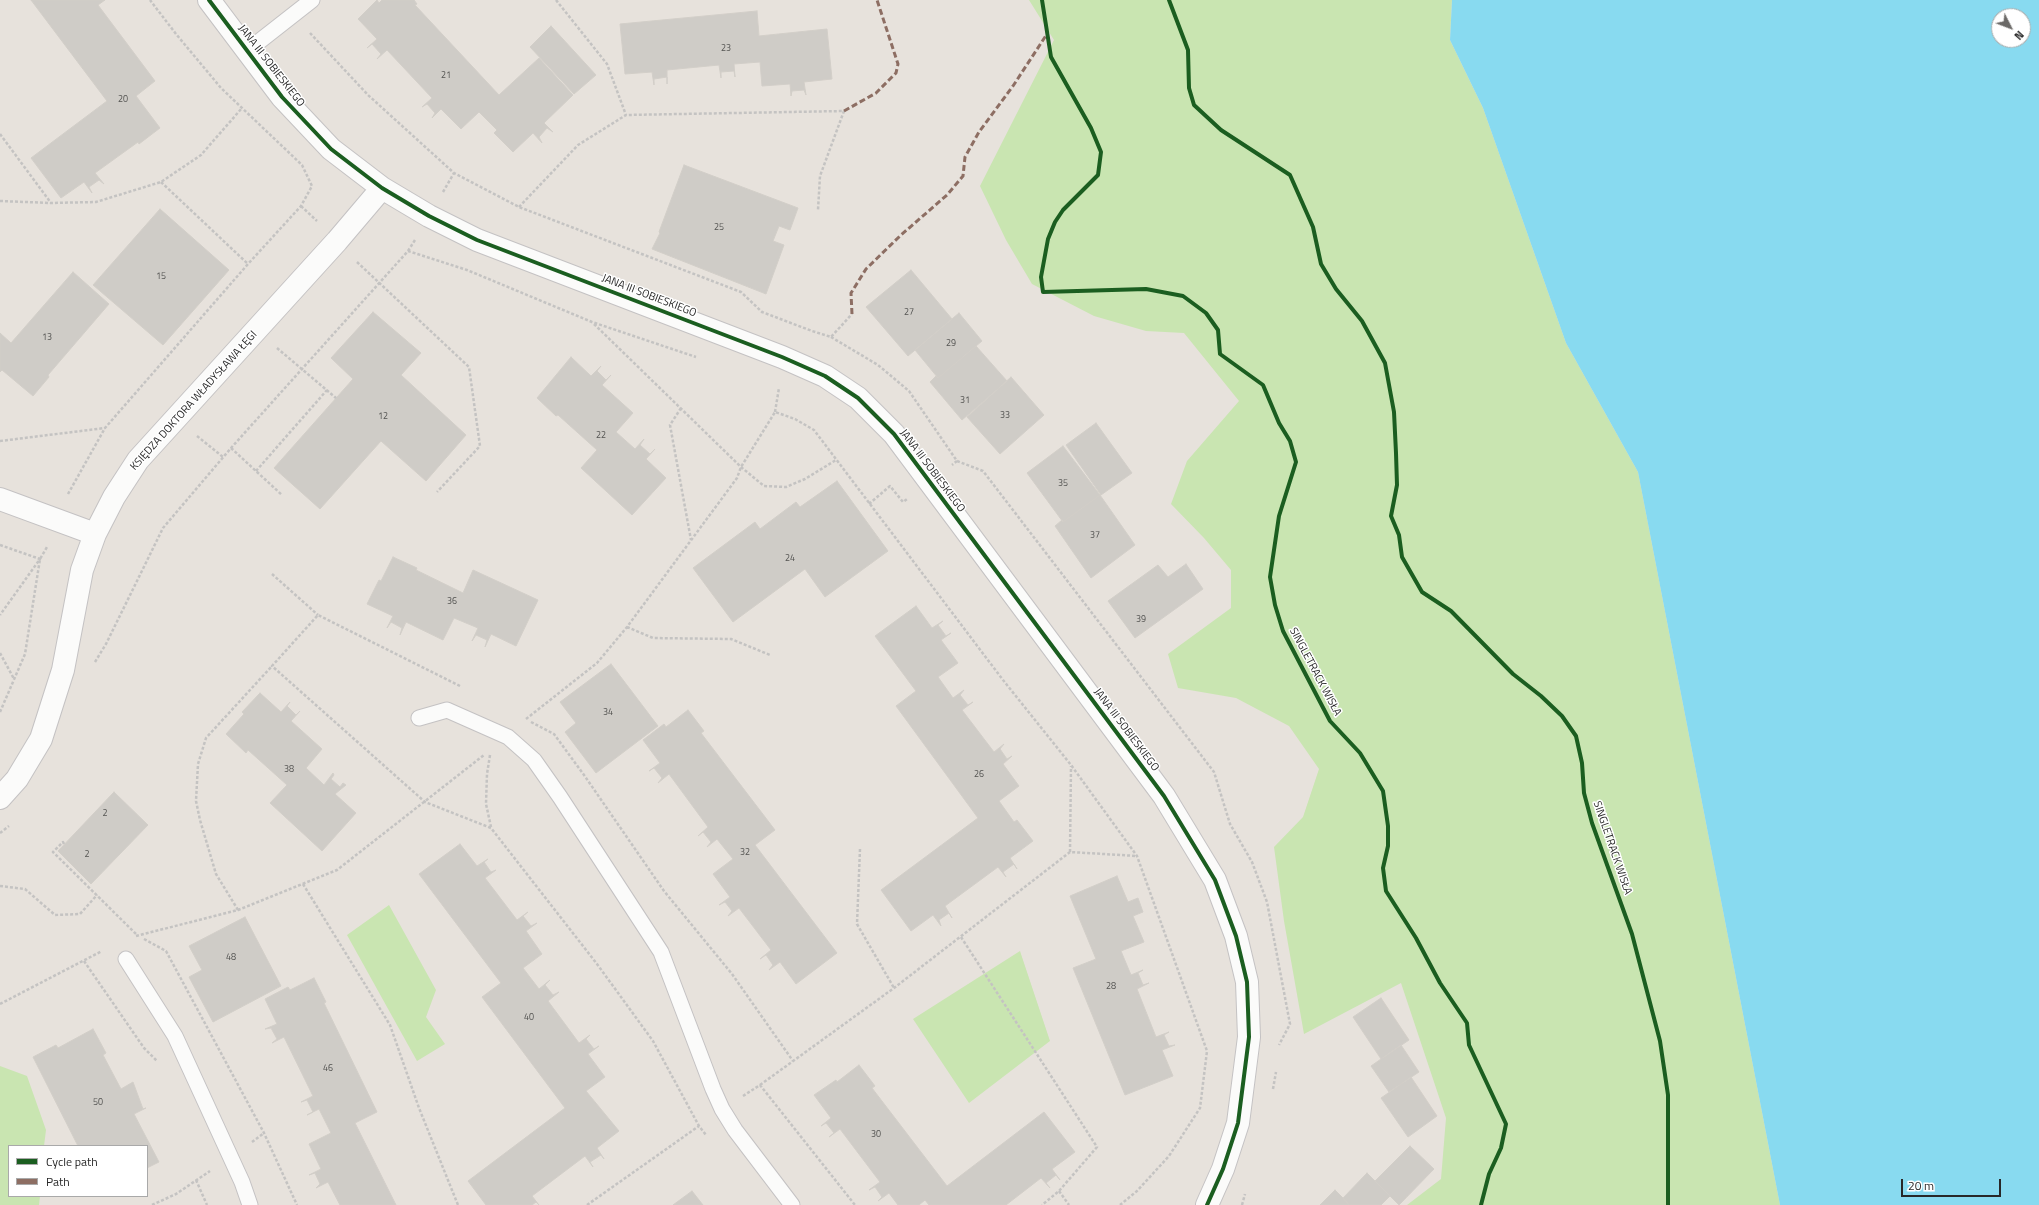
<!DOCTYPE html>
<html>
<head>
<meta charset="utf-8">
<style>
	body { margin:0 }
	#map { position:relative; width:2039px; height:1205px; overflow:hidden; background:#e7e2dc; font-family:"Titillium Web",sans-serif }
	canvas { display:block }
	.legend { position:absolute; left:8px; top:1145px; width:140px; height:52px; box-sizing:border-box; background:#fff; border:1px solid #a9a9a9; margin:0; padding:5px 7px; list-style:none; font-size:12px; color:#282828 }
	.legend li { display:flex; align-items:center; gap:8px; height:20px }
	.legend b { width:20px; border:1px solid #a9a9a9 }
	.north { position:absolute; left:1991px; top:8px; width:40px; height:40px; box-sizing:border-box; background:#fff; border:1px solid #a9a9a9; border-radius:50%; rotate:132deg; font-size:11px; font-weight:700; line-height:16px; text-align:center; color:#282828 }
	.north::after { content:''; display:block; margin:auto; width:14px; height:18px; background:#6b6967; clip-path:polygon(50% 0,100% 100%,50% 72%,0 100%) }
	.scale { position:absolute; left:1901px; top:1179px; width:100px; height:18px; box-sizing:border-box; border:2px solid #282828; border-top:0; padding-left:5px; font-size:12px; line-height:14px; white-space:nowrap; color:#282828; -webkit-text-stroke:3px #fff; paint-order:stroke }
</style>
</head>
<body>
<div id="map">
<canvas width="2039" height="1205"></canvas>
<ul class="legend">
<li><b style="height:5px;background:#1b5e20"></b>Cycle path</li>
<li><b style="height:5px;background:#8d6e63"></b>Path</li>
</ul>
<div class="north">N</div>
<div class="scale">20 m</div>
</div>
<script>
const g = document.querySelector('canvas').getContext('2d');
g.lineJoin = 'round';
function fill(path, color) { g.fillStyle = color; g.fill(path, 'evenodd'); }
const poly = rows => new Path2D(rows.map(r => 'M' + r).join(''));
function stroke(path, color, width, dash) { g.strokeStyle = color; g.lineWidth = width; g.lineCap = dash ? 'butt' : 'round'; g.setLineDash(dash || []); g.stroke(path); }
function drawText(font, color, halo, rows, align = 'center') {
  g.font = font + ' "Titillium Web",sans-serif'; g.lineWidth = 3; g.setLineDash([]); g.textBaseline = 'middle'; g.strokeStyle = halo; g.fillStyle = color; for (const [text, x, y, turn = 0] of rows) {
    g.save(); g.translate(x, y); g.rotate((+turn || 0) * Math.PI / 180); g.textAlign = isNaN(turn) ? turn : align; if (halo) g.strokeText(text, 0, 0); g.fillText(text, 0, 0); g.restore();
  }
}
fill(poly([
	[1029,0,1452,0,1450,40,1483,108,1566,343,1638,472,1780,1205,1407,1205,1441,1179,1446,1118,1401,983,1304,1034,1284,921,1274,847,1303,817,1319,769,1289,726,1236,698,1178,688,1168,654,1231,608,1231,570,1204,538,1171,504,1187,461,1239,401,1184,333,1146,331,1094,316,1032,284,1006,240,980,186,1054,40],
	[389,905,436,990,426,1017,445,1044,417,1061,347,935],
	[1020,951,1050,1041,969,1103,913,1019],
	[0,1066,27,1076,46,1130,44,1146,9,1146,9,1196,40,1196,39,1205,0,1205]
]), '#c9e5b1');
fill(poly([
	[1452,0,2039,0,2039,1205,1780,1205,1638,472,1566,343,1483,108,1450,40],
	[1999,16,2023,16,2023,40,1999,40]
]), '#88daf0');
const building = poly([
	[31,0,105,0,98,5,155,81,136,96,160,128,139,144,138,142,95,173,104,184,99,180,89,187,92,193,84,182,61,198,31,158,107,101,31,0],
	[377,0,379,3,382,0,414,0,417,4,415,5,499,95,539,58,573,95,544,123,553,132,547,128,539,137,542,143,533,133,513,152,494,133,497,130,479,112,461,129,441,109,432,118,435,113,427,104,422,107,432,98,387,50,377,59,381,54,372,44,367,48,377,39,358,19,377,0],
	[757,11,759,36,827,29,832,79,804,82,806,95,804,90,792,91,791,96,790,84,762,86,760,62,734,64,735,77,734,71,721,72,721,78,719,65,667,70,667,84,667,77,654,79,654,85,652,72,625,74,620,24,757,11],
	[551,26,596,75,574,94,530,47,551,26],
	[684,165,798,208,790,230,779,226,773,241,784,245,766,294,652,249,660,233,659,232,684,165],
	[160,209,229,270,163,345,93,285,160,209],
	[911,270,952,319,908,356,866,307,911,270],
	[73,272,109,304,48,375,49,377,33,396,2,370,0,372,0,333,11,343,73,272],
	[373,312,421,353,401,375,466,435,426,481,381,441,320,509,274,468,353,379,331,358,373,312],
	[959,313,982,341,938,378,915,350,959,313],
	[976,346,1007,381,962,420,930,382,936,376,938,378,976,346],
	[571,357,591,376,601,366,597,371,606,380,611,375,602,385,633,413,616,432,635,449,644,439,640,445,650,454,655,449,646,459,666,478,632,515,581,468,597,450,558,415,556,416,537,398,571,357],
	[1011,377,1044,415,1000,454,967,417,1011,377],
	[1096,423,1132,473,1101,495,1066,445,1096,423],
	[1063,446,1100,495,1063,522,1027,473,1063,446],
	[837,481,888,551,825,597,805,569,733,622,693,568,755,522,760,529,796,502,800,507,837,481],
	[1100,495,1135,545,1091,578,1055,526,1062,520,1063,522,1100,495],
	[393,557,417,568,416,570,463,593,473,570,538,600,516,646,491,634,485,647,487,640,476,635,472,641,478,628,454,618,443,640,406,622,400,635,402,628,391,622,387,628,393,616,367,604,379,580,381,581,393,557],
	[1186,564,1203,589,1135,638,1108,601,1158,565,1168,577,1186,564],
	[916,606,932,628,943,621,938,625,946,636,951,633,941,640,958,663,938,677,953,698,964,690,960,695,968,705,973,702,962,710,994,752,1004,744,1000,749,1007,759,1012,756,1003,764,1019,786,999,801,1014,822,1017,820,1033,841,1010,858,1017,869,1014,864,1003,872,1006,877,998,867,945,906,952,918,949,913,939,920,941,926,933,915,911,931,881,890,978,818,896,706,916,691,875,636,916,606],
	[611,664,658,726,596,773,565,732,576,723,560,702,611,664],
	[260,693,281,712,290,702,287,706,296,715,300,711,291,721,322,749,306,768,324,785,333,773,334,775,331,779,340,787,343,783,346,785,335,794,356,813,322,851,270,803,287,785,248,750,246,753,226,734,244,714,242,712,260,693],
	[688,710,704,731,701,733,775,830,755,845,837,953,796,984,780,962,769,970,773,965,766,955,760,959,771,950,739,908,728,916,732,911,725,902,719,905,730,897,713,874,733,859,717,839,707,847,711,842,703,832,698,836,708,827,669,774,658,783,662,778,654,768,649,771,660,763,643,740,664,724,666,727,688,710],
	[114,792,148,825,91,884,58,851,114,792],
	[460,844,477,866,488,859,484,862,491,872,496,870,485,878,517,920,528,912,523,916,531,926,537,923,526,931,542,954,523,968,539,989,550,980,545,985,553,995,559,992,548,1001,579,1043,590,1035,586,1039,594,1049,599,1046,588,1054,605,1077,586,1091,619,1131,597,1148,604,1159,601,1155,590,1162,593,1167,585,1156,532,1196,539,1205,536,1202,532,1205,486,1205,468,1181,565,1108,482,997,501,983,419,874,460,844],
	[1117,876,1128,902,1138,898,1143,912,1133,916,1144,942,1121,951,1131,975,1143,970,1138,973,1143,985,1149,983,1137,989,1156,1037,1169,1032,1164,1035,1169,1046,1175,1045,1162,1050,1173,1076,1125,1095,1073,968,1096,959,1070,896,1117,876],
	[245,917,281,986,213,1022,189,977,202,970,189,946,245,917],
	[314,978,326,1002,324,1003,377,1112,355,1123,396,1205,340,1205,328,1182,316,1188,320,1184,315,1173,309,1175,321,1169,309,1144,331,1133,319,1109,307,1115,313,1112,307,1100,301,1102,313,1096,284,1037,272,1043,277,1039,271,1028,265,1029,277,1024,265,999,288,987,290,990,314,978],
	[1381,998,1409,1040,1381,1059,1353,1017,1381,998],
	[93,1029,106,1053,103,1055,121,1089,133,1082,143,1109,146,1108,134,1114,159,1162,147,1168,147,1146,78,1146,33,1057,56,1045,58,1048,93,1029],
	[1401,1045,1419,1072,1389,1092,1371,1066,1401,1045],
	[859,1065,875,1086,872,1088,947,1186,1044,1112,1075,1152,1052,1169,1060,1180,1056,1175,1046,1183,1050,1188,1041,1178,1006,1205,929,1205,925,1200,919,1205,898,1205,889,1193,878,1201,882,1197,875,1187,869,1190,880,1182,840,1129,829,1137,834,1133,826,1123,821,1126,831,1118,814,1095,836,1080,837,1082,859,1065],
	[1411,1077,1437,1116,1408,1137,1381,1098,1411,1077],
	[1410,1146,1434,1169,1399,1205,1375,1181,1410,1146],
	[1367,1173,1390,1196,1381,1205,1349,1205,1343,1198,1367,1173],
	[1335,1190,1343,1198,1349,1205,1320,1205,1335,1190],
	[692,1191,703,1205,673,1205,692,1191]
]);
fill(building, '#cfccc7');
stroke(building, '#d2cec8', 1);
const service = poly([
	[247,51,312,0],
	[419,718,447,710,508,737,534,760,560,797,661,952,713,1089,722,1109,735,1130,792,1205],
	[126,959,175,1036,242,1182,250,1205]
]);
const minor = poly([
	[209,0,282,97,331,149,382,188,429,216,477,240,782,357,825,376,858,398,894,434,1164,796,1215,880,1236,936,1247,982,1249,1037,1238,1123,1223,1169,1207,1205],
	[0,499,95,534],
	[0,798,17,779,41,739,63,670,82,570,95,534,114,497,138,460,337,241,382,188]
]);
stroke(service, '#c4c2c3', 17);
stroke(minor, '#c4c2c3', 24);
stroke(poly([
	[556,0,607,64,626,115],
	[310,33,368,95,454,173,519,207,741,292,762,312,812,331,831,337,852,314],
	[0,134,51,203],
	[161,182,248,264],
	[443,192,454,173],
	[0,201,51,203,96,202,161,182,201,155,242,108],
	[301,206,317,221],
	[519,207,578,145,626,115,844,111,820,176,818,210],
	[408,251,415,240],
	[357,262,469,367,480,446,437,492],
	[594,324,741,467,764,486,786,487,805,479,836,460],
	[831,337,878,365,909,391,957,461,952,465],
	[277,348,336,398],
	[681,408,670,425,691,540],
	[775,412,779,388],
	[197,436,223,457],
	[0,441,105,428],
	[231,448,282,495],
	[957,461,983,471,1214,772,1230,824,1252,862,1267,902,1290,1024,1279,1045],
	[256,471,327,390],
	[68,494,105,428,248,264,301,206,312,186,302,165,221,88,176,34,150,0],
	[869,504,890,486,903,502,907,499],
	[0,545,40,559,0,615],
	[272,574,318,615],
	[627,627,653,638,731,639,770,655],
	[0,653,14,679],
	[95,662,106,644,163,528,231,448,408,251,467,270,592,322,696,357],
	[460,686,318,615,272,666,425,802,491,828,597,964,653,1041,699,1126,706,1135],
	[0,712,25,654,40,559,47,547],
	[526,719,597,663,627,627,737,478,741,467,775,412,795,419,814,430,1003,680,1071,765,1137,856,1207,1051,1200,1108,1169,1156,1137,1191,1120,1205],
	[531,722,554,734,584,775,664,891,732,974,793,1061],
	[490,755,487,774,486,804,491,827],
	[0,833,9,826],
	[64,844,63,842,53,852,137,935],
	[860,849,857,924,894,988],
	[1070,852,1071,766],
	[303,884,390,1025,419,1108,458,1205],
	[0,886,25,889,55,915,80,914,97,895],
	[238,910,216,874,200,820,196,801,198,764,206,738,272,666],
	[136,936,238,910,337,870,484,755],
	[961,937,1097,1147,1059,1191,1042,1205],
	[144,939,166,951,264,1133,297,1205],
	[84,961,144,1048,157,1061],
	[0,1004,102,951],
	[760,1085,894,988,1070,852,1137,856],
	[1273,1089,1276,1072],
	[743,1096,760,1085,855,1205],
	[252,1142,264,1133],
	[196,1180,207,1205],
	[1059,1191,1069,1205],
	[152,1205,176,1194,210,1171],
	[587,1205,699,1126],
	[1242,1205,1245,1194]
]), '#c4c3c2', 2.5, [3, 2]);
stroke(service, '#fbfbfa', 15);
stroke(minor, '#fbfbfa', 22);
stroke(poly([
	[844,111,876,93,896,73,898,64,877,0],
	[852,314,851,293,866,269,901,235,947,195,963,176,965,157,979,132,1013,86,1047,34]
]), '#8d6e63', 3, [6, 3]);
stroke(poly([
	[209,0,282,97,331,149,382,188,429,216,477,240,782,357,825,376,858,398,894,434,1164,796,1215,880,1236,936,1247,982,1249,1037,1238,1123,1223,1169,1207,1205],
	[1042,0,1051,57,1091,128,1101,152,1098,175,1063,210,1055,222,1048,239,1041,277,1043,292,1146,289,1183,296,1206,313,1218,330,1220,354,1263,385,1279,423,1290,441,1296,462,1279,516,1270,577,1275,605,1283,631,1330,721,1360,753,1383,791,1388,826,1388,846,1383,868,1386,891,1416,938,1440,983,1467,1023,1469,1045,1506,1124,1501,1148,1489,1174,1481,1205],
	[1169,0,1188,50,1189,88,1194,105,1221,130,1290,175,1313,227,1321,264,1336,289,1362,321,1385,363,1394,412,1396,453,1397,485,1391,516,1399,535,1402,557,1422,592,1451,611,1513,674,1541,696,1562,716,1576,736,1582,763,1584,793,1592,823,1632,934,1660,1041,1668,1095,1668,1205]
]), '#1b5e20', 4);
drawText('9px', '#525250', null, [
	["23",726,49],
	["21",446,76],
	["20",123,100],
	["25",719,228],
	["15",161,277],
	["27",909,313],
	["13",47,338],
	["29",951,344],
	["31",965,401],
	["33",1005,416],
	["12",383,417],
	["22",601,436],
	["35",1063,484],
	["37",1095,536],
	["24",790,559],
	["36",452,602],
	["39",1141,620],
	["34",608,713],
	["38",289,770],
	["26",979,775],
	["2",105,814],
	["32",745,853],
	["2",87,855],
	["48",231,958],
	["28",1111,987],
	["40",529,1018],
	["46",328,1069],
	["50",98,1103],
	["30",876,1135]
]);
drawText('11px', '#282828', '#fff', [
	["JANA III SOBIESKIEGO",271,66,52],
	["JANA III SOBIESKIEGO",649,296,21],
	["KSIĘDZA DOKTORA WŁADYSŁAWA ŁĘGI",194,401,-48],
	["JANA III SOBIESKIEGO",932,471,53],
	["SINGLETRACK WISŁA",1315,672,62],
	["JANA III SOBIESKIEGO",1126,730,53],
	["SINGLETRACK WISŁA",1612,848,71]
]);
</script>
</body>
</html>
